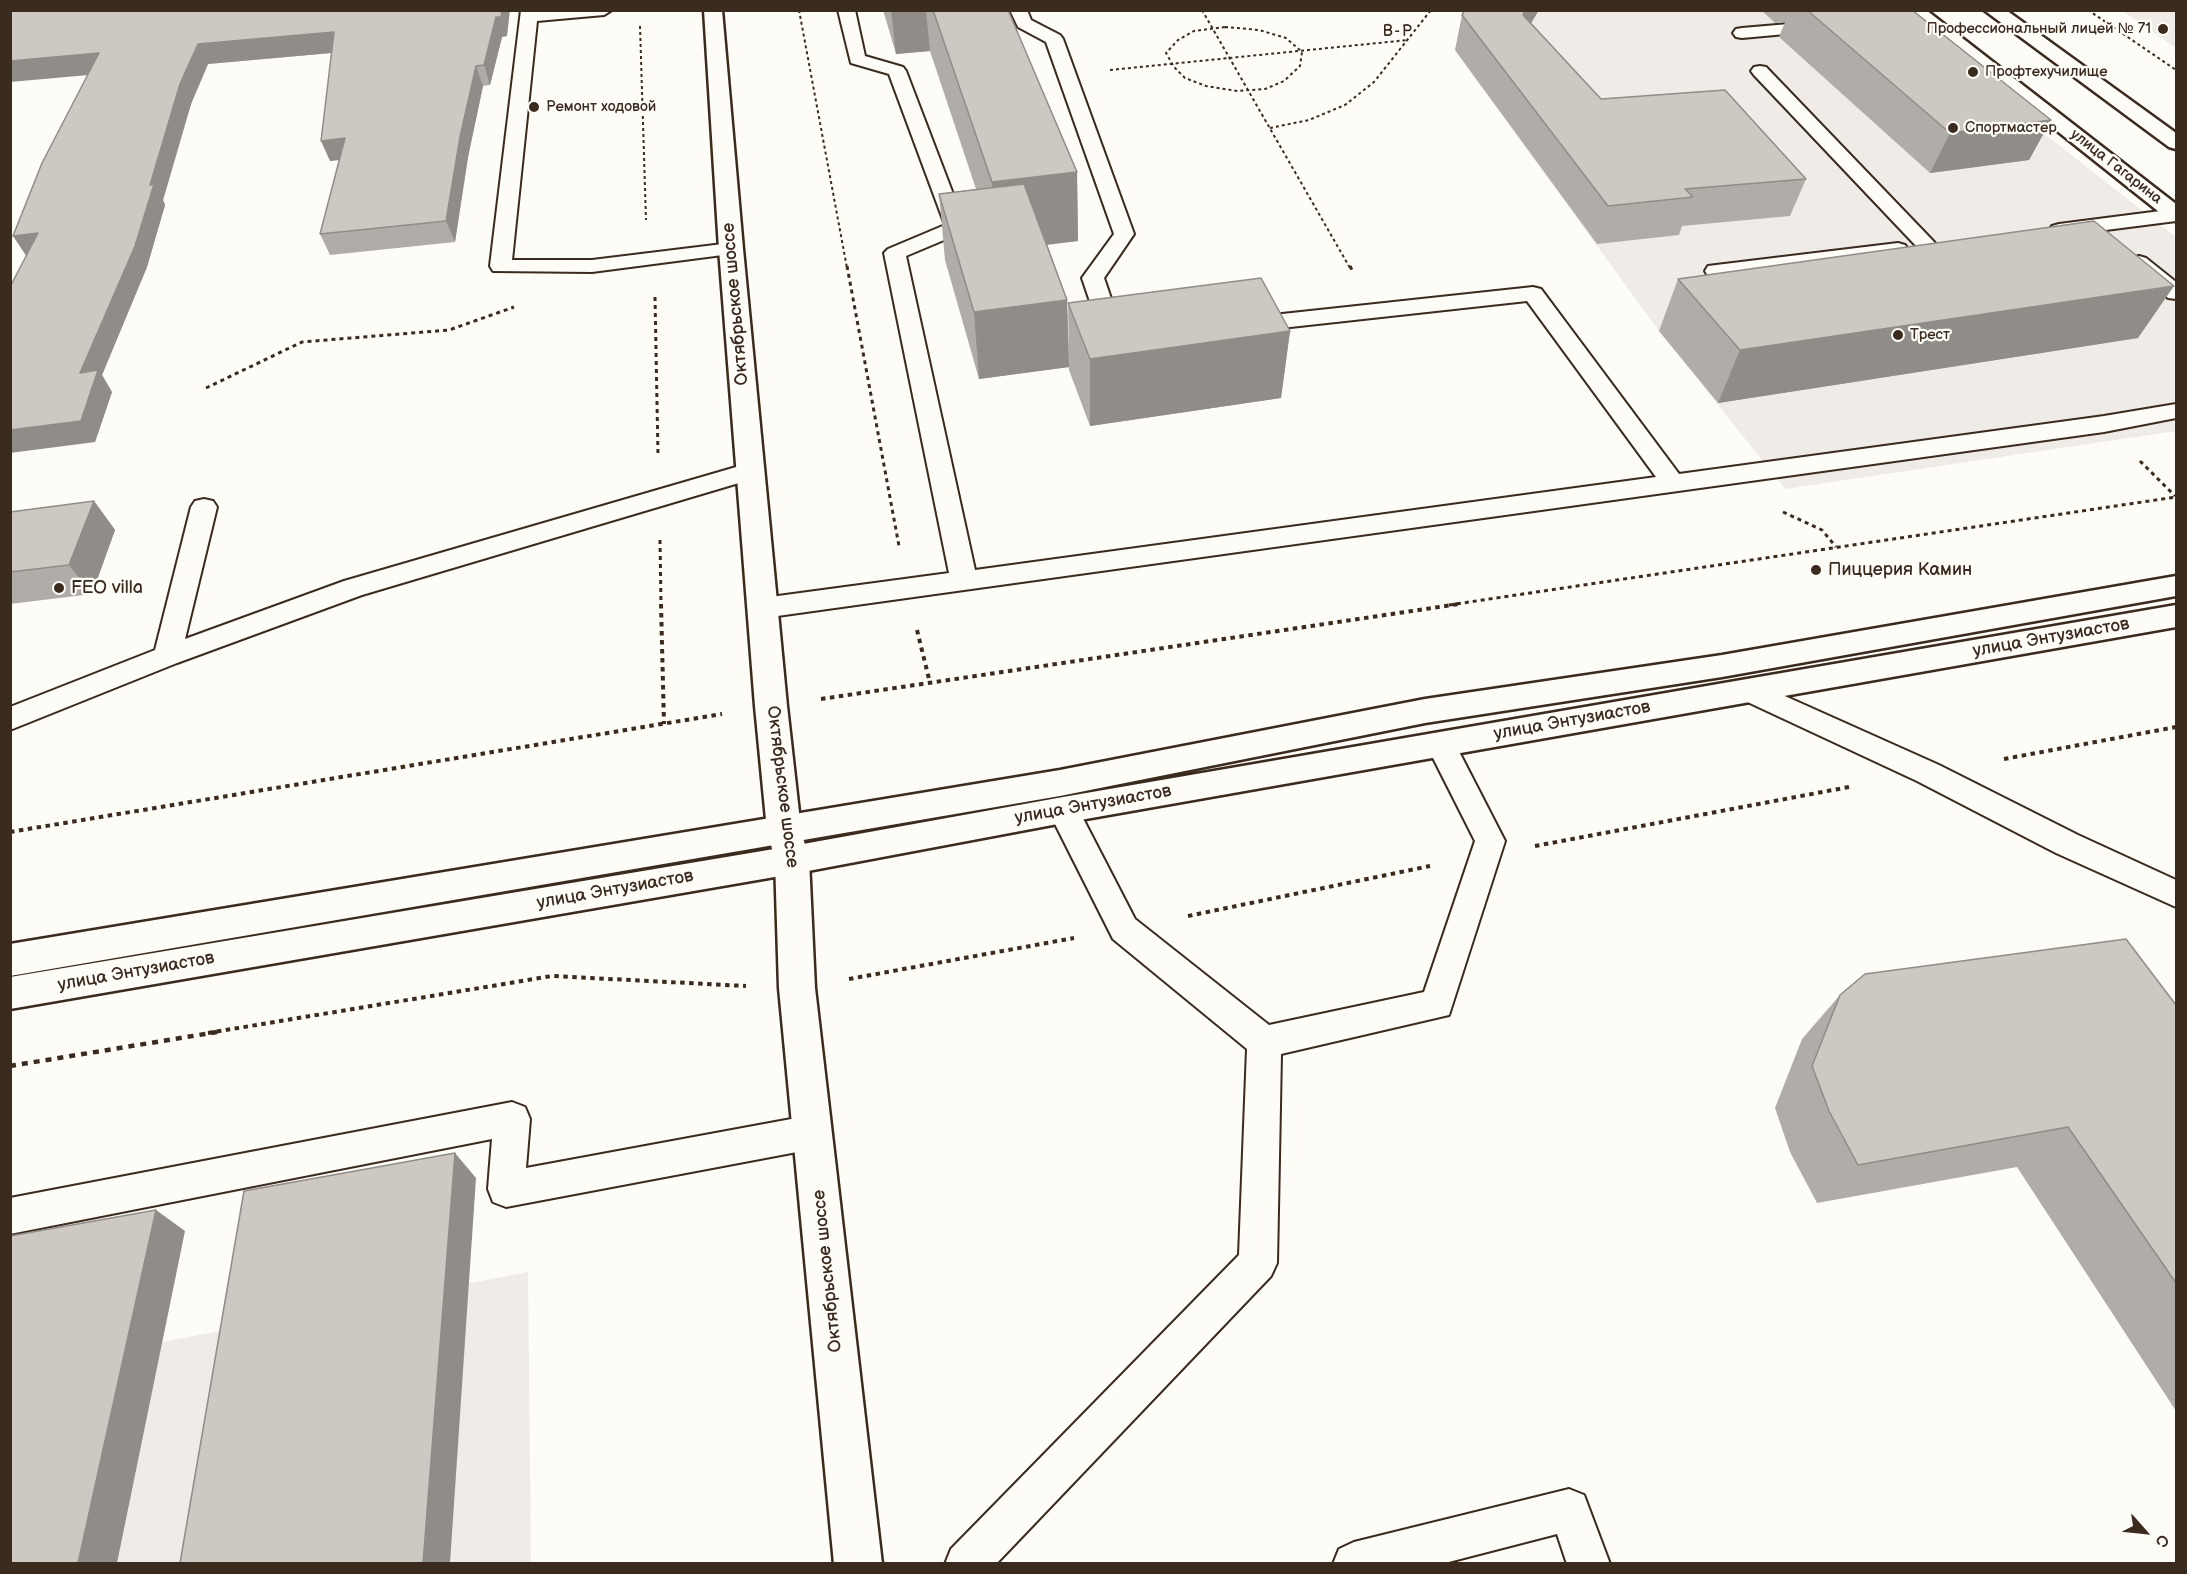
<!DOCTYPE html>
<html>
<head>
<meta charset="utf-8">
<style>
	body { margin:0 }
	#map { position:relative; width:2187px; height:1574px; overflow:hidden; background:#fdfcf7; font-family:"Balsamiq Sans",sans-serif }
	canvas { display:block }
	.frame { position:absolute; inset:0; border:12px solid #3b2a1e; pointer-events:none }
	.north { position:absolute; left:2115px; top:1502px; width:60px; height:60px; -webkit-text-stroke:4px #fdfcf7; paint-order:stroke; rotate:117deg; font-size:16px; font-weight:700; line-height:24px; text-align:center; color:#3b2a1e }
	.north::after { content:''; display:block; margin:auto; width:21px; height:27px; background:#3b2a1e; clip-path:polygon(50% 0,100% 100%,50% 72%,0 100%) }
</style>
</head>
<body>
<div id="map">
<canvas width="2187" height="1574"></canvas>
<div class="frame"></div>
<div class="north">С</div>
</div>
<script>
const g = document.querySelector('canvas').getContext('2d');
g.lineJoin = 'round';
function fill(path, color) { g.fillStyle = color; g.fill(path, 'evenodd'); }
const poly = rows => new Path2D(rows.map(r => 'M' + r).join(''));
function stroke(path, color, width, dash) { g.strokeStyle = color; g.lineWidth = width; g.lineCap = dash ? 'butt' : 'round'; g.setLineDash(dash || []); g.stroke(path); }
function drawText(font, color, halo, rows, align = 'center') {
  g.font = font + ' "Balsamiq Sans",sans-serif'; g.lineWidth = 4.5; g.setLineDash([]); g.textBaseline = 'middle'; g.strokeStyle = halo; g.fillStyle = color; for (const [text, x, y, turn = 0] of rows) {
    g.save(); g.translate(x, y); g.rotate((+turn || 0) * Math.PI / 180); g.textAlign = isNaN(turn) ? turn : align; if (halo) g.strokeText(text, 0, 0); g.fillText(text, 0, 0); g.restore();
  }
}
fill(poly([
	[1482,11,1888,11,2176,237,2176,431,1785,489,1659,331,1455,51],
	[2123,11,2176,11,2176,48],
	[528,1272,531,1563,11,1563,10,1371]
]), '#efece7');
const service = poly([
	[521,10,612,10,604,15,537,21,512,260,592,260,731,243,738,245,741,249,738,253,592,272,493,271,490,266,521,10],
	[838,10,855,10,865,56,903,67,906,71,966,228,963,232,906,256,975,570,1656,477,1527,301,1245,332,1237,330,1234,325,1237,320,1245,318,1533,287,1541,289,1679,474,2104,416,2176,404,2176,418,2104,432,964,590,763,618,753,615,750,608,753,601,763,598,949,573,884,253,888,249,945,225,889,74,851,63,838,10],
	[1010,10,1027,10,1031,20,1060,35,1063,39,1134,234,1104,278,1124,337,1121,342,1113,344,1105,342,1102,337,1082,278,1114,234,1046,42,1018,27,1010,10],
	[1824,21,1830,22,1833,26,1830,30,1742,38,1736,37,1733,33,1736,29,1742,28,1824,21],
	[1760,66,1766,67,1934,242,1937,246,1934,250,1927,252,1920,250,1754,75,1751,71,1754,67,1760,66],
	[2176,209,2176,221,2059,236,2052,234,2049,230,2052,226,2059,224,2176,209],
	[1898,243,1905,245,1908,249,1905,253,1716,277,1708,276,1705,271,1708,266,1716,265,1898,243],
	[2139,256,2146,258,2176,282,2176,299,2168,298,2132,266,2128,262,2132,258,2139,256],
	[750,463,759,465,762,471,759,477,362,595,177,663,10,730,10,707,155,650,191,507,195,501,204,499,213,501,217,507,185,639,344,581,750,463],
	[1749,680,1939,765,2078,835,2176,880,2176,907,2056,853,1917,781,1739,698,1735,691,1739,684,1749,680],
	[1441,733,1451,736,1505,841,1449,1015,1281,1054,1277,1263,1271,1276,996,1564,945,1564,951,1549,1239,1255,1247,1049,1113,939,1048,810,1052,801,1063,798,1074,801,1135,919,1269,1025,1424,992,1475,841,1426,744,1431,736,1441,733],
	[512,1102,525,1107,530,1119,526,1168,813,1115,826,1120,831,1132,826,1144,813,1149,506,1207,493,1202,488,1189,492,1139,10,1234,10,1198,512,1102],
	[1569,1489,1584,1495,1610,1564,1567,1564,1557,1534,1441,1564,1333,1564,1339,1549,1354,1542,1569,1489]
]);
const minor = poly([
	[704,10,722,10,743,249,787,706,801,830,809,860,815,988,882,1564,834,1564,779,988,775,860,767,830,755,706,719,249,704,10]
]);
const tertiary = poly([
	[1905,10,1926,10,2176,204,2176,221,2168,219,1905,10],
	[1984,10,2006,10,2176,133,2176,149,2169,147,1984,10],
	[2176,576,2176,596,1722,677,1425,723,1060,796,10,976,10,944,1060,770,1425,699,1722,655,2176,576],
	[2176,605,2176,627,1063,823,792,874,10,1009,10,977,792,846,1063,797,2176,605]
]);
stroke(service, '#3b2a1e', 4);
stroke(minor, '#3b2a1e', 5);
stroke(tertiary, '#3b2a1e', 5);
stroke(poly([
	[799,10,847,268],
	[1202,10,1350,268],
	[2088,10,2176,70],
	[640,26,646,220],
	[1225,27,1259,30,1286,38,1302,52,1300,66,1284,81,1265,89,1237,91,1206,86,1185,78,1174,67,1166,53,1178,40,1194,31,1225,27],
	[1110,70,1408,40],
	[1270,128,1309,120,1345,105,1374,82,1431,10]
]), '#3b2a1e', 2, [3, 3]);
stroke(poly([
	[847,266,899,546],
	[1350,266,1353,272],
	[655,297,658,455],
	[206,388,302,342,449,330,514,307],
	[2140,461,2175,496],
	[1783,512,1822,530,1836,547],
	[660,540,661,605],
	[1449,605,2176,497]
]), '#3b2a1e', 3, [4, 4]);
stroke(poly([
	[661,604,664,724],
	[917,630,930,683],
	[821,699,1459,604],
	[2004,759,2176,727],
	[10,832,722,714],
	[1535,846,1849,787],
	[1188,916,1430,866],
	[849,979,1074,938],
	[208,1033,552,976,746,986]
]), '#3b2a1e', 4, [4.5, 4.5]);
stroke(poly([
	[10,1066,217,1032]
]), '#3b2a1e', 4.5, [6, 6]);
fill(service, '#fdfcf7');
fill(minor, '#fdfcf7');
fill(tertiary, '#fdfcf7');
fill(poly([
	[883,10,1008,10,1077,172,1078,241,1047,244,1067,300,1069,367,979,379,945,260,939,194,976,189,930,51,896,54],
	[1761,10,1912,10,2051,120,2029,160,1930,173,1779,37,1785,22,1775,23],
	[1462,15,1531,23,1601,99,1806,179,1790,216,1682,226,1679,235,1597,244,1455,50],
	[507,36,502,37,490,85,483,86,468,157,455,242,330,255,320,234,339,160,330,161,331,53,208,64,191,104,163,200,165,205,147,267,102,375,112,392,95,442,27,256,88,75,10,82],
	[1678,279,2138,338,1718,403,1659,331],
	[1068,303,1290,331,1281,398,1090,426,1069,370],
	[94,501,115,530,92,594,10,604,10,512],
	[1840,995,2176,1005,2176,1411,2017,1167,1817,1203,1790,1152,1775,1108,1802,1039]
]), '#b0aca7');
fill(poly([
	[502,10,510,10,507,36,502,37,490,85,484,65,496,17],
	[891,10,926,10,930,51,896,54],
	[1525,10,1539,10,1515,50,1523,15],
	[334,32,342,52,208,64,191,104,163,200,165,205,147,267,102,375,112,392,95,442,10,453,10,430,80,373,150,185,180,84,198,44],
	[99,53,110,73,10,82,10,61],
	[476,66,483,86,468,157,455,242,446,221,460,137],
	[2051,120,2029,160,1930,173,1950,133],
	[345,138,354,158,330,161,321,141],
	[1077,172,1078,241,997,251,992,182],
	[38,233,27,257,13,236],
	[2174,286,2138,338,1718,403,1740,350],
	[1067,300,1069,367,979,379,974,312],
	[1290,331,1281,398,1090,426,1090,359],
	[94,501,115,530,92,594,69,565],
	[455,1153,476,1178,450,1563,423,1563],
	[156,1210,185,1231,117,1563,78,1563]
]), '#908c88');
const building = poly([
	[10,10,502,10,501,17,496,17,484,65,476,66,460,137,446,221,320,234,345,138,321,141,334,32,198,44,180,84,150,185,154,184,135,246,80,373,98,370,81,421,10,430,10,287,38,233,13,236,42,163,99,53,10,61,10,10],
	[933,10,1008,10,1077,172,992,182,933,10],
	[1465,10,1525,10,1523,15,1601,99,1725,90,1806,179,1685,189,1693,197,1608,206,1462,15,1465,10],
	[1807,10,1912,10,2051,120,1950,133,1807,10],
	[1024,184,1067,300,974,312,939,194,1024,184],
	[2094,221,2174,286,1740,350,1678,279,2094,221],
	[1261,278,1290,331,1090,359,1068,303,1261,278],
	[94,501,69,565,10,572,10,512,94,501],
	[2126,939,2176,1005,2176,1283,2068,1127,1858,1165,1829,1111,1812,1066,1840,995,1865,974,2126,939],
	[455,1153,423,1563,180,1563,244,1191,455,1153],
	[156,1210,78,1563,10,1563,10,1236,156,1210]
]);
fill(building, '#cdc8c2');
stroke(building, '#908c88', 1.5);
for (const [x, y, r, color] of [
	[2163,29,6,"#3b2a1e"],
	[1973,72,6,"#3b2a1e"],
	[534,107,6,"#3b2a1e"],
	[1953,128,6,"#3b2a1e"],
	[1898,335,6,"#3b2a1e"],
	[1816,570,6,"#3b2a1e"],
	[59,588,6,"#3b2a1e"]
]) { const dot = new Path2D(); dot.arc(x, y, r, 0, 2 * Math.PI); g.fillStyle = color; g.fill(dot); stroke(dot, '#fdfcf7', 2); }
drawText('15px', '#3b2a1e', '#fdfcf7', [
	["Профессиональный лицей № 71",2151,29,"right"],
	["Профтехучилище",1985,72],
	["Ремонт ходовой",546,107],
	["Спортмастер",1965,128],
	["Трест",1910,335]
], 'left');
drawText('15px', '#3b2a1e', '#fdfcf7', [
	["улица Гагарина",2116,167,38]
]);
g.letterSpacing = '1.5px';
drawText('16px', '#3b2a1e', '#fdfcf7', [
	["В-Р",1398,32]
]);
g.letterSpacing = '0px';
drawText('18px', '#3b2a1e', '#fdfcf7', [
	["Октябрьское шоссе",736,304,-95],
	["улица Энтузиастов",2051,638,-10],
	["улица Энтузиастов",1572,721,-10],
	["Октябрьское шоссе",782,787,83],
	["улица Энтузиастов",1093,805,-10],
	["улица Энтузиастов",615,890,-10],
	["улица Энтузиастов",136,972,-10],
	["Октябрьское шоссе",828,1271,-96]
]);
drawText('18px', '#3b2a1e', '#fdfcf7', [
	["Пиццерия Камин",1828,570],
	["FEO villa",71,588]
], 'left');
</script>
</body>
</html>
